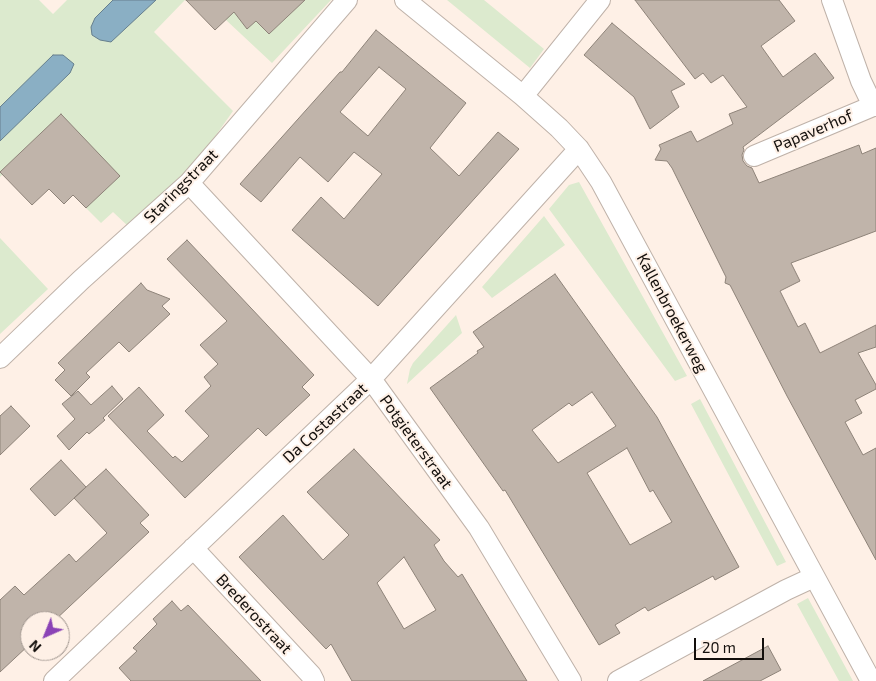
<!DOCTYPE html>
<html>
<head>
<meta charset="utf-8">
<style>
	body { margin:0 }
	#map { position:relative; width:876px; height:681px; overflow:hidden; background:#fef0e6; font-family:"Exo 2",sans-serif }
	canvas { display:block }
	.north { position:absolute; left:20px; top:611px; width:50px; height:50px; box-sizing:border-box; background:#fef0e6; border:1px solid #a0968f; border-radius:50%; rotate:224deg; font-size:14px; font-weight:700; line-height:20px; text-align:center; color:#130f0c }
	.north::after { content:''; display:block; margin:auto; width:18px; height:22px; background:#8b43b6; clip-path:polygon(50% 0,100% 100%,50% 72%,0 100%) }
	.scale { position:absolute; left:694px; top:638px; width:70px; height:22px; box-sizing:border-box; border:2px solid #130f0c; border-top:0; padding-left:6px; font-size:15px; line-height:18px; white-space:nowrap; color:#130f0c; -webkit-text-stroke:4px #fef0e6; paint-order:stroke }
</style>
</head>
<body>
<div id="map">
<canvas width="876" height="681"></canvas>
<div class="north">N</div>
<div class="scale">20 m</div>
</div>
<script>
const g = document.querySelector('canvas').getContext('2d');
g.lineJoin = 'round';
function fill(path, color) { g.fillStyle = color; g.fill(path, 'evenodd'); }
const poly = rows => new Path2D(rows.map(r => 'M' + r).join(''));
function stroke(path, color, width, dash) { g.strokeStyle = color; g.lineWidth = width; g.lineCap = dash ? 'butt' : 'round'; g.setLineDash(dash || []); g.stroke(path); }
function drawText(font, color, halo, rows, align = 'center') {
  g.font = font + ' "Exo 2",sans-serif'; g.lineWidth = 4; g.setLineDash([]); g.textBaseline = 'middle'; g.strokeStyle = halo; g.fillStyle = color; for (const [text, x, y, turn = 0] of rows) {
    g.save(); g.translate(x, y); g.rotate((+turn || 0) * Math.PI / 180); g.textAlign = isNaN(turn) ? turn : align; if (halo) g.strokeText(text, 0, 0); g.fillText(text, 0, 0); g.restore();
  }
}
fill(poly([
	[0,0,39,0,53,14,67,0,331,0,272,63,226,20,185,0,154,32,233,111,202,155,178,181,129,227,113,212,101,223,73,195,52,186,2,175,0,177],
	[447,0,484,0,544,49,530,68],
	[579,182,687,376,675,381,549,209,569,185],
	[544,216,565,245,492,298,482,287],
	[0,238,48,289,0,334],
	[456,315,462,333,407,384,410,369,413,363],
	[700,399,786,562,777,566,691,404],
	[808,598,853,681,839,681,797,604]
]), '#dceace');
const water = poly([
	[113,0,156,0,111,42,100,40,92,35,91,27,95,18,113,0],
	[53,55,63,55,74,64,70,73,0,141,0,107,53,55]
]);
fill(water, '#8aafc4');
stroke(water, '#667f8d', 1);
const building = poly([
	[186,0,305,0,269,34,256,21,247,29,234,12,215,30,186,0],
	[635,0,779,0,795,21,761,46,783,77,815,53,834,78,743,147,744,150,742,155,743,161,747,166,752,168,759,183,859,145,862,154,876,148,876,231,791,263,800,281,780,291,798,327,805,323,820,353,876,325,876,347,858,353,876,385,876,389,855,400,862,413,845,422,863,455,876,448,876,560,787,396,730,285,725,283,726,277,672,168,667,161,655,160,661,149,659,145,691,131,697,142,733,124,729,114,747,107,723,75,711,83,703,73,695,79,635,0],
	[612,23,685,84,671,91,679,107,650,129,634,97,584,55,612,23],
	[376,30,466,103,430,148,459,176,498,132,519,149,378,306,292,230,321,197,344,219,382,174,354,152,328,182,300,157,261,202,240,184,340,72,342,72,376,30],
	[379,67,406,89,368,136,340,112,379,67],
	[61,114,120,176,86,208,73,195,64,204,49,189,32,205,0,172,61,114],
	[187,240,314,375,302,387,310,395,266,436,258,428,185,498,108,416,139,387,164,415,147,431,173,458,175,456,182,462,209,436,185,411,211,386,204,377,218,364,200,345,227,321,167,259,187,240],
	[555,274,657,417,739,567,715,580,713,576,648,611,645,607,615,625,620,633,599,645,505,490,503,491,430,388,478,353,477,351,484,347,473,332,555,274],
	[592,392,616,426,558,463,532,430,569,403,572,406,592,392],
	[627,448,650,492,653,490,672,522,630,545,587,473,627,448],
	[141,283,147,290,170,299,162,306,170,314,129,352,119,342,86,373,90,377,71,396,55,380,65,370,58,363,141,283],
	[112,386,123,399,103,418,105,420,89,434,87,432,69,450,57,436,75,419,62,404,78,391,91,405,112,386],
	[11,406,30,426,0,455,0,416,11,406],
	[354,449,440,540,434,545,444,561,458,577,462,574,527,681,352,681,331,644,326,649,239,557,283,515,323,560,349,535,307,492,354,449],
	[404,557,436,610,404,629,377,583,404,557],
	[61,460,86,487,55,516,30,489,61,460],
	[106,469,149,515,140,523,149,532,54,621,30,621,30,644,0,672,0,600,15,586,24,595,69,554,76,562,107,533,74,498,106,469],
	[172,601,181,611,188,605,261,681,131,681,119,668,137,651,133,648,157,624,153,619,172,601],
	[768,646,781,670,760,681,703,681,768,646]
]);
fill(building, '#c0b4aa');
stroke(building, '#8e8379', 1);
const street = poly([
	[405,0,523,96,559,128,579,149,601,182,871,681],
	[832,0,861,81,873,106,876,106],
	[523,96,600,0],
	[754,156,873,106],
	[189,183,371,379,479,528,571,681],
	[0,358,81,280,189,183,347,0],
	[193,548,311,675,314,681],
	[54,681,371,379,579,149],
	[618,681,786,590,814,577]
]);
stroke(street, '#bfb2a9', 22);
stroke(street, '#fff', 20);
drawText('16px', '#130f0c', '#fef0e6', [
	["Papaverhof",813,131,-23],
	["Staringstraat",181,186,-45],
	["Kallenbroekerweg",672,313,62],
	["Da Costastraat",325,423,-43],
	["Potgieterstraat",416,442,54],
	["Brederostraat",254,614,47]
]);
</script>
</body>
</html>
